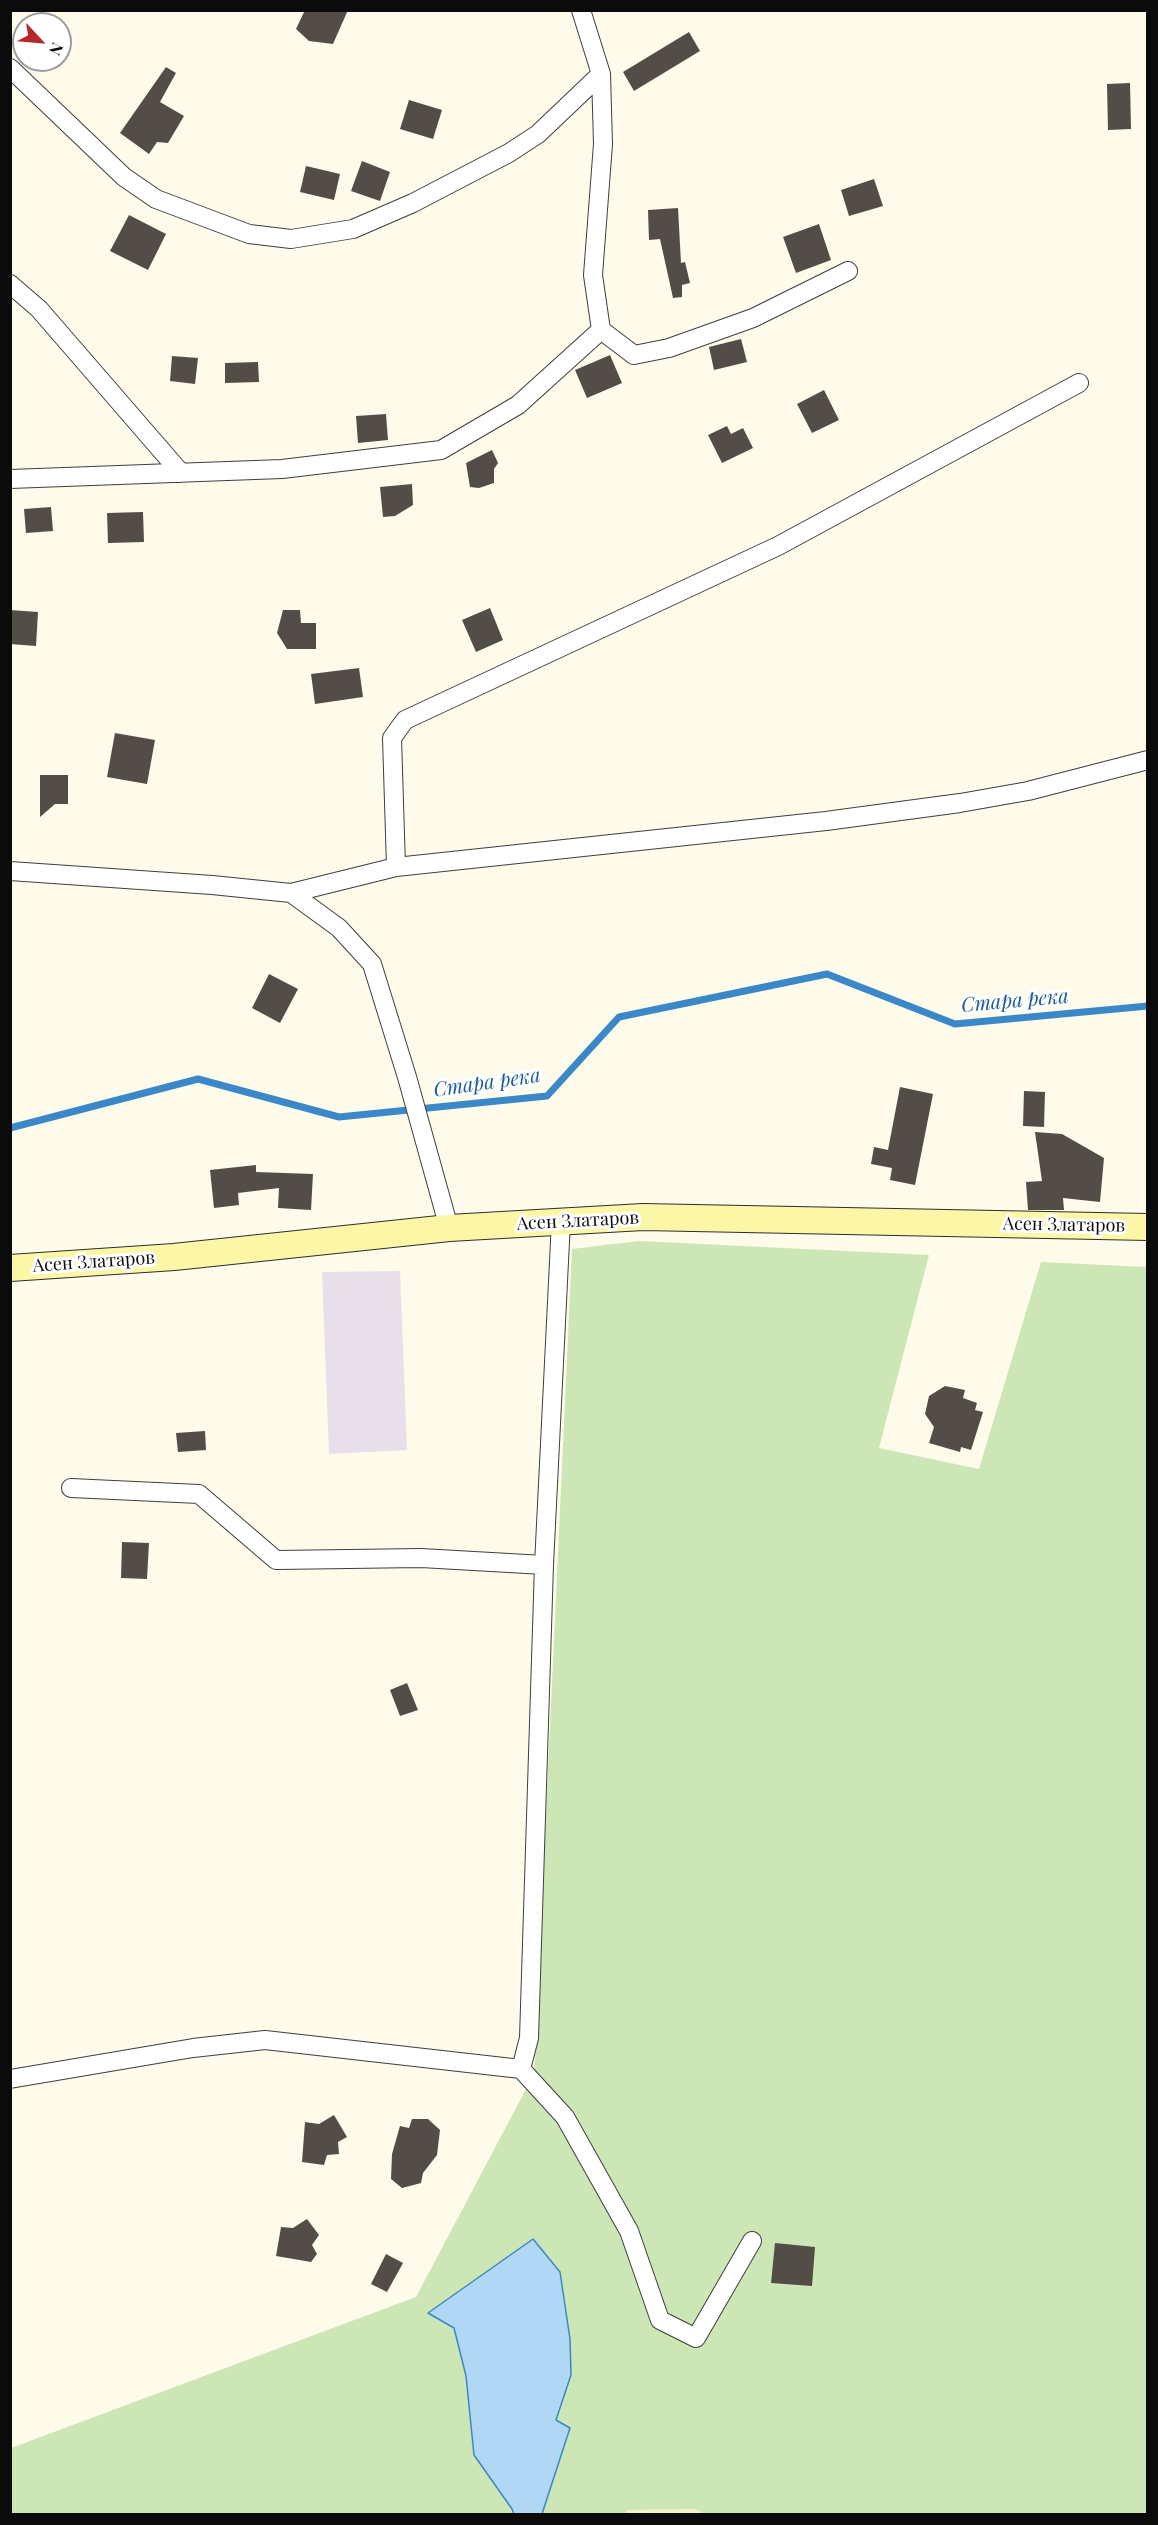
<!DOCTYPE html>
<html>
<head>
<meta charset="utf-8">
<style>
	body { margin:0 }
	#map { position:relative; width:1158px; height:2525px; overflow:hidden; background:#fefbea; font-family:"Playfair Display",serif }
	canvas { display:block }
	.frame { position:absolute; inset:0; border:12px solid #0b0b0b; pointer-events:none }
	.north { position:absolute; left:12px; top:12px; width:60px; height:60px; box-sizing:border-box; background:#fff; border:2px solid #9d9d9d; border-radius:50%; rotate:116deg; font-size:16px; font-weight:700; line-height:24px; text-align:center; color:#0b0b0b }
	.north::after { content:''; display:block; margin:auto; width:21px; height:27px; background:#b62928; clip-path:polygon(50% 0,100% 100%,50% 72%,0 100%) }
</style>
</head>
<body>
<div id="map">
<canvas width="1158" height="2525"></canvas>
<div class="frame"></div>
<div class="north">N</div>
</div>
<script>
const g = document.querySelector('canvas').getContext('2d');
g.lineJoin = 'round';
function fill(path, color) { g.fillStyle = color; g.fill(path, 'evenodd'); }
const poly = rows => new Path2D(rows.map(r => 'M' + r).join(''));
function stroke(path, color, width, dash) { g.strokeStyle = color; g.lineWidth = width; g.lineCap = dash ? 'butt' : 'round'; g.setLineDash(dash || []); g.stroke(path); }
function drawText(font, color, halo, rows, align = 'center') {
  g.font = font + ' "Playfair Display",serif'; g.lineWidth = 6; g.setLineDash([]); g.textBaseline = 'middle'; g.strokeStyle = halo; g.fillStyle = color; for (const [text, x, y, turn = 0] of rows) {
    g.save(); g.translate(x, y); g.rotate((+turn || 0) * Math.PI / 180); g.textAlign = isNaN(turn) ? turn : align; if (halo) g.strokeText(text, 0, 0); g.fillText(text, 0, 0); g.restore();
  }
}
fill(poly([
	[400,1271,407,1450,329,1454,322,1272]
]), '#e9dfea');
fill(poly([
	[696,2509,705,2514,625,2514,627,2510]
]), '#f3f1cb');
fill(poly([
	[639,1241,929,1255,879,1448,979,1469,1041,1262,1147,1267,1147,2514,705,2514,695,2509,627,2510,625,2514,542,2514,570,2428,556,2421,571,2375,454,2328,466,2376,474,2454,513,2509,514,2514,11,2514,11,2448,416,2297,534,2074,572,1249]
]), '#cce7b5');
const water = poly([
	[533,2239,560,2272,570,2339,571,2375,556,2420,570,2428,542,2514,514,2514,512,2509,474,2455,466,2376,454,2328,428,2313,533,2239]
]);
fill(water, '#b0d7f4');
stroke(water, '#3a88c8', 1.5);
stroke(poly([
	[10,1128,198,1079,339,1117,547,1096,619,1017,827,974,955,1024,1148,1006]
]), '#3a88c8', 7);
fill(poly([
	[305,10,348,10,333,44,309,41,296,29],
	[689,32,700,51,634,91,623,72],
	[166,67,176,73,160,102,184,116,168,143,157,142,149,154,120,133],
	[1130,83,1131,129,1108,130,1107,84],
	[409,100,442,110,433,139,400,129],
	[362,161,390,172,380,201,351,191],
	[306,166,340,174,334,200,300,192],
	[874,179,883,206,849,216,841,190],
	[678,208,681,263,685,262,690,283,682,285,682,297,673,298,660,239,649,240,648,210],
	[129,215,166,234,148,270,110,251],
	[819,224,831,260,796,273,783,237],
	[741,339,747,362,714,370,709,347],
	[610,355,622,383,587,398,575,370],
	[172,356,198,358,195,384,170,381],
	[258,362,259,382,225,383,225,363],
	[824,390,839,420,812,433,797,404],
	[386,414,388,440,358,443,356,416],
	[727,426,731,434,743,428,753,448,722,463,708,435],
	[492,450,498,463,494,469,494,483,479,488,470,487,466,463],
	[412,484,413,505,395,516,383,517,380,487],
	[51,507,53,531,26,533,24,509],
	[143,512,144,542,108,543,107,513],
	[490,608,503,640,476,652,462,620],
	[10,610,38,612,36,646,10,644],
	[283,610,300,610,301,623,316,623,316,649,287,649,277,633],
	[359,668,363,697,315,704,311,674],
	[115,733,155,740,147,784,107,777],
	[40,775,68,775,68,804,55,804,40,817],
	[269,974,298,989,280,1023,252,1008],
	[900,1087,933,1094,915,1185,890,1180,892,1168,871,1164,874,1147,888,1150],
	[1024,1091,1045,1092,1044,1127,1023,1126],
	[1035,1132,1062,1134,1104,1158,1100,1202,1063,1198,1064,1210,1028,1210,1026,1182,1042,1181],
	[256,1165,256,1172,313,1174,311,1210,278,1208,279,1188,238,1193,239,1205,214,1208,210,1170],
	[945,1386,965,1390,963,1398,977,1403,975,1410,983,1412,971,1450,961,1447,960,1452,929,1443,934,1427,925,1414,929,1396],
	[205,1431,206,1450,178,1452,176,1433],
	[122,1542,149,1543,147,1579,121,1578],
	[407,1683,418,1710,400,1716,390,1690],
	[334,2115,347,2137,338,2142,339,2154,327,2155,324,2165,302,2162,305,2122,319,2124],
	[412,2119,428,2119,440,2130,437,2155,423,2173,421,2183,402,2188,391,2179,392,2154,400,2126,409,2128],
	[307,2219,319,2235,312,2245,317,2254,311,2262,276,2256,281,2227,293,2228],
	[775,2243,815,2247,812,2286,771,2283],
	[386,2254,403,2263,387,2292,371,2284]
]), '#534d48');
const street = poly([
	[581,10,601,74,603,144,593,275,601,330,634,355,669,348,753,318,848,271],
	[10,68,124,177,156,199,249,234,291,239,353,229,413,203,509,153,538,134,601,74],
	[10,284,39,309,181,473],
	[10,479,282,469,441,450,518,405,601,330],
	[396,867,392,738,405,720,778,546,1079,383],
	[10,871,212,885,291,893,339,928,372,964,407,1077,449,1228],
	[291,893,396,867,826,821,960,803,1028,791,1148,760],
	[71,1488,199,1494,276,1560,421,1558,544,1565],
	[521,2069,529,2038,544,1565,561,1221],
	[10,2079,193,2048,265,2040,521,2069,565,2117,629,2231,660,2320,696,2338,752,2241]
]);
const secondary = poly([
	[10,1268,174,1257,449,1228,643,1217,1148,1227]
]);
stroke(street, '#3e3e3e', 20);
stroke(secondary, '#2d2d2d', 28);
stroke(street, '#fff', 18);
stroke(secondary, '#fcf7a7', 26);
drawText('18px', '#0b0b0b', '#fff', [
	["Асен Златаров",578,1221,-3],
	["Асен Златаров",1064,1225,1],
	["Асен Златаров",94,1262,-4]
]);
drawText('italic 20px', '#195a98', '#fff', [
	["Стара река",1015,1001,-5],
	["Стара река",487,1083,-8]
]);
</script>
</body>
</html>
